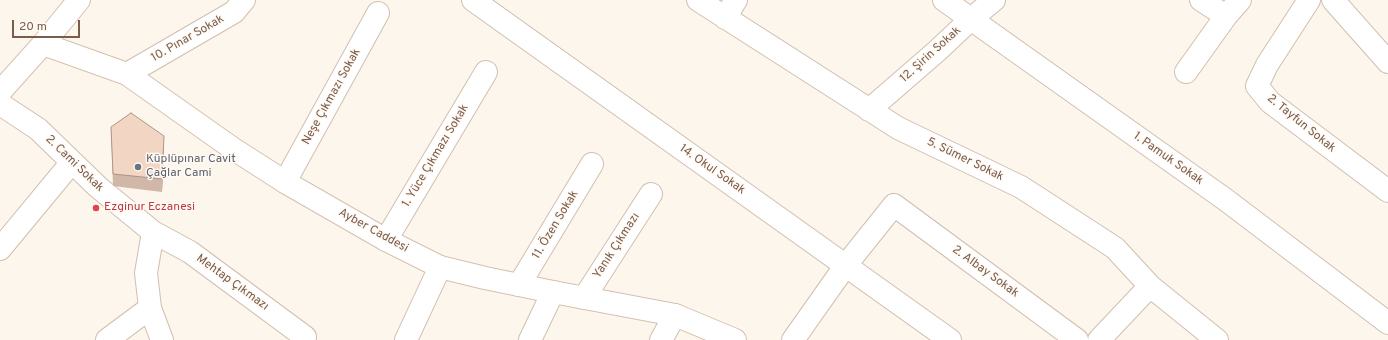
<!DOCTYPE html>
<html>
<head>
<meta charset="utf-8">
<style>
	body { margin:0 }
	#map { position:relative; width:1388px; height:340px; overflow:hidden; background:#fdf6ec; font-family:Overpass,sans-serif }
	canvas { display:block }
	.scale { position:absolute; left:12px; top:20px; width:68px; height:18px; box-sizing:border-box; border:2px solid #7a5c4d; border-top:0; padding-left:5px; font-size:12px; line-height:14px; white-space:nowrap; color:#7a5c4d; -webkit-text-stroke:3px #fffaf3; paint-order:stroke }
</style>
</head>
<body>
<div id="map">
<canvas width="1388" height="340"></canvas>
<div class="scale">20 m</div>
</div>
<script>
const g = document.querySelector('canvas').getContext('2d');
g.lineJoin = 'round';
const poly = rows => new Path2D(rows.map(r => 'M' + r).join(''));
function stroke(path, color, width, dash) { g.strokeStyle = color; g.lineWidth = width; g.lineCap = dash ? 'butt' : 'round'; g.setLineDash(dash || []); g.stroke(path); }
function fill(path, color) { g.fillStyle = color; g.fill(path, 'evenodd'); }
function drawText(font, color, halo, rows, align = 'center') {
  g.font = font + ' Overpass,sans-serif'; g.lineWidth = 3; g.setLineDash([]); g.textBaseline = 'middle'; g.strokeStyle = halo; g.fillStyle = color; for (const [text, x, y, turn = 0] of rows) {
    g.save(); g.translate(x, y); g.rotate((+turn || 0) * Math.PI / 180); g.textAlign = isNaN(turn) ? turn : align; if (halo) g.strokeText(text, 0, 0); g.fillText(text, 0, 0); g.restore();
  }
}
const street = poly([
	[473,0,950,340],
	[698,0,898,128,1021,187,1115,248,1150,286,1217,340],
	[944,0,1226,200,1388,323],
	[1201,0,1226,16],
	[1309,0,1267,65,1257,86,1270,102,1388,191],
	[1333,0,1388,62],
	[725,18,736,0],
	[1186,72,1226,16,1240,0],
	[127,74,234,12,244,0],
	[0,104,38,129,98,187,153,232,146,273,150,308,162,340],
	[869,110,937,51,971,19,994,0],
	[285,182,378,13],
	[153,232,190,252,305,337,303,340],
	[386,240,486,72],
	[0,249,72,162],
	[519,285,592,164],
	[584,298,651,194],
	[107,340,150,308],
	[406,340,440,267],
	[530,340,553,292],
	[661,340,675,315],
	[793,340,846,265,894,205,1077,340],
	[1099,340,1150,286]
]);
const secondary = poly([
	[43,44,127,74,232,148,285,182,386,240,440,267,485,278,553,292,675,315,735,340],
	[0,92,43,44,79,0]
]);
stroke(street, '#d1beb0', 24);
stroke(secondary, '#d6c0b0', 24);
stroke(street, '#fff', 22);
stroke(secondary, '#fff', 22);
fill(poly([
	[111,127,164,148,162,192,113,186]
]), '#d1b7a8');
fill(poly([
	[164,136,164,148,162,192,162,179]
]), '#aa9588');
const building = poly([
	[131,113,164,136,162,179,113,174,111,127,131,113]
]);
fill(building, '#f3d5c3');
stroke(building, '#aa9588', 1);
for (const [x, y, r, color] of [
	[138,167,4,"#6b7280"],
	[96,208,4,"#e0444e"]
]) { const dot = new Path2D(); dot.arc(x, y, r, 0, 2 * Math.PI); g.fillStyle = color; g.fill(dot); stroke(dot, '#fffaf3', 1.5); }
drawText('12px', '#7a5c4d', '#fffaf3', [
	["10. Pınar Sokak",188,39,-30],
	["12. Şirin Sokak",931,55,-42],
	["Neşe Çıkmazı Sokak",332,97,-61],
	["2. Tayfun Sokak",1301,124,39],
	["1. Yüce Çıkmazı Sokak",436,156,-59],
	["1. Pamuk Sokak",1168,159,35],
	["5. Sümer Sokak",965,160,26],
	["2. Cami Sokak",74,164,44],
	["14. Okul Sokak",712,170,35],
	["11. Özen Sokak",556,225,-59],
	["Ayber Caddesi",373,231,29],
	["Yanık Çıkmazı",617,246,-57],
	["2. Albay Sokak",985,272,36],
	["Mehtap Çıkmazı",232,283,36]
]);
drawText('12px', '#5b616d', '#fffaf3', [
	["Küplüpınar Cavit",146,160],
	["Çağlar Cami",146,174]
], 'left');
drawText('12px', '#be3a42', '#fffaf3', [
	["Ezginur Eczanesi",104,208]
], 'left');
</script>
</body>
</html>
